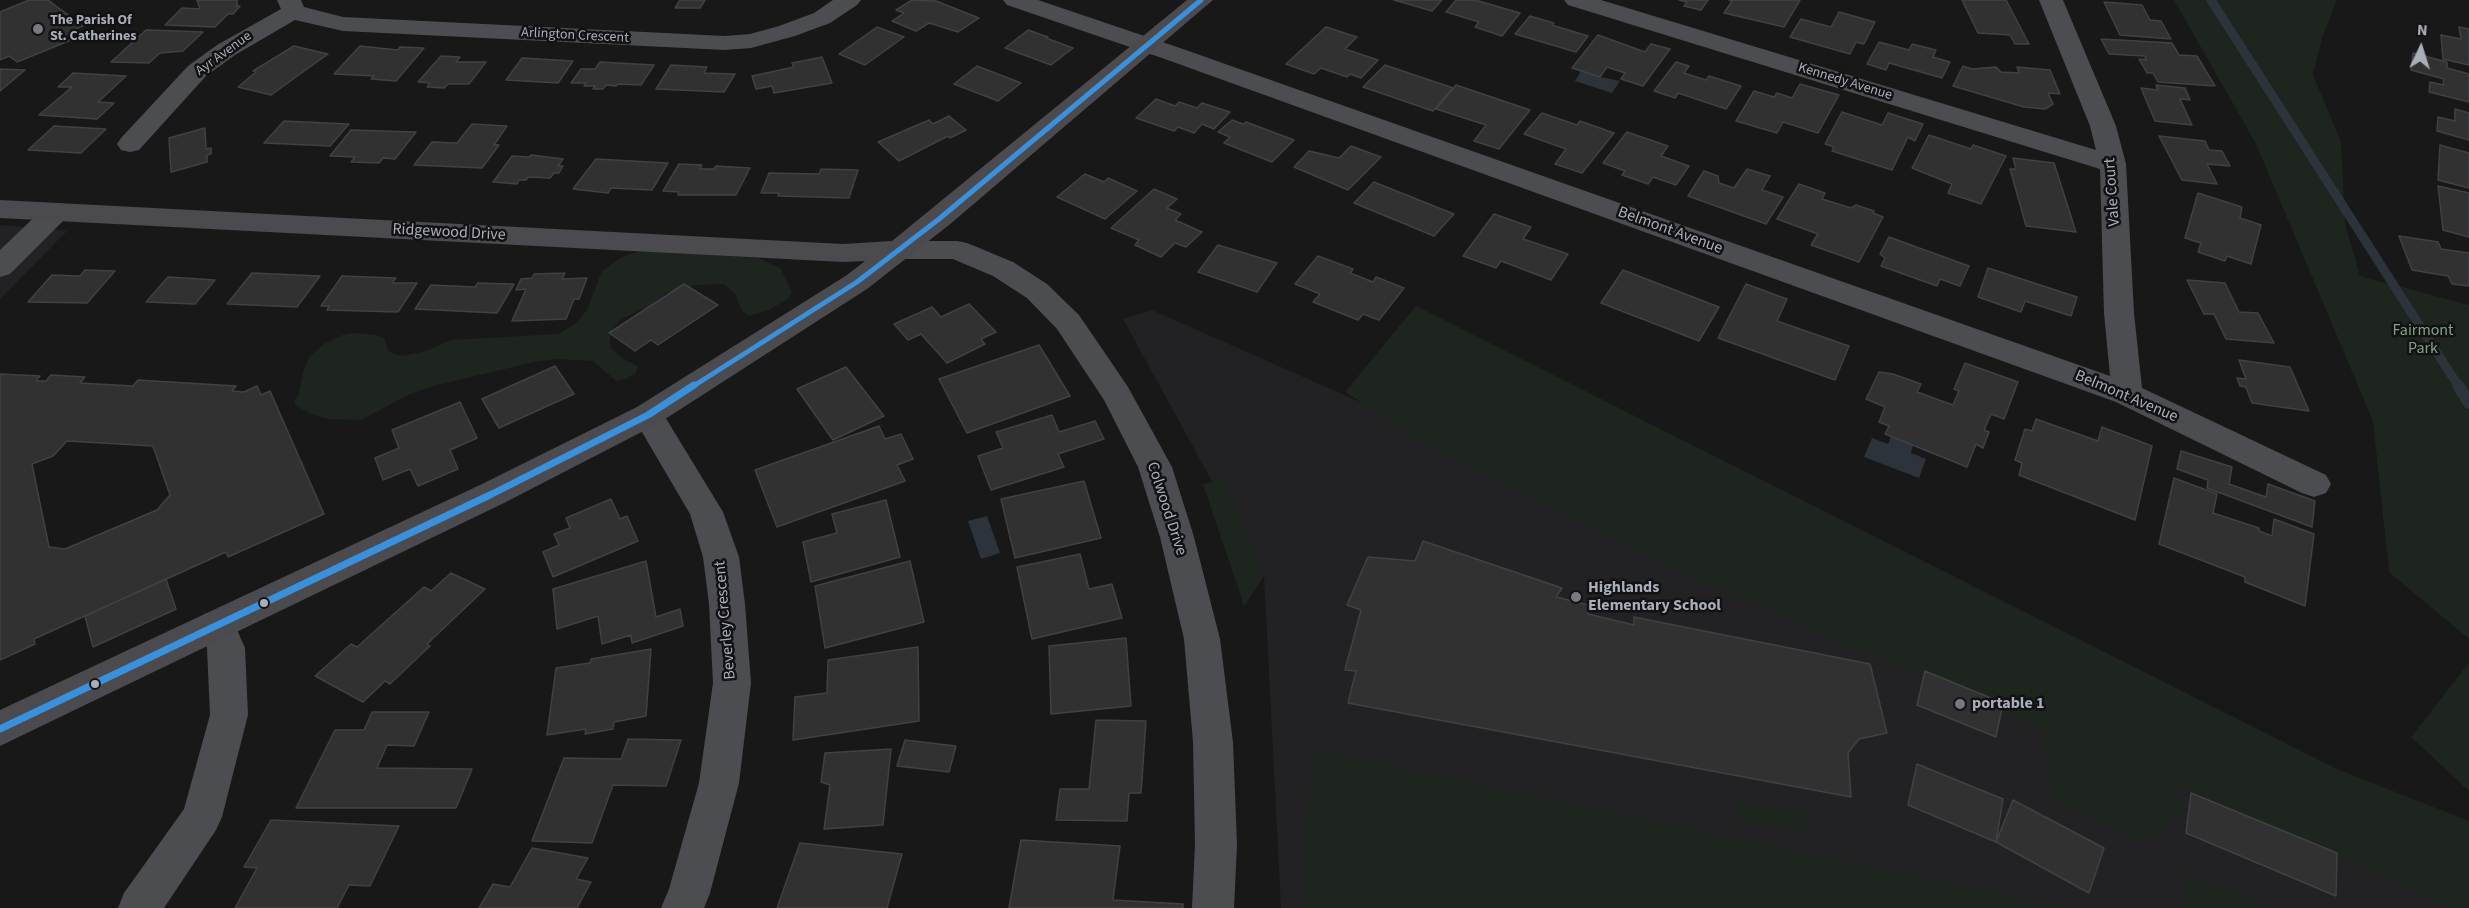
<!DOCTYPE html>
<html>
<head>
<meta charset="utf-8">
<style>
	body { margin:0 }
	#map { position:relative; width:2469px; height:908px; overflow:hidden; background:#181818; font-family:"Source Sans 3",sans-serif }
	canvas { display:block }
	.north { position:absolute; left:2391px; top:18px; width:60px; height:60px; -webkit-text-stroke:4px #121214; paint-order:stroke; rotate:4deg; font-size:16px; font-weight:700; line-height:24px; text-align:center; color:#aaaeb9 }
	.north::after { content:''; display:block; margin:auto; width:21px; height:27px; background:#aaaeb9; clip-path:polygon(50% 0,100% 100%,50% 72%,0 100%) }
</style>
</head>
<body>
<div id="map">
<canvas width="2469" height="908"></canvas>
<div class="north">N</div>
</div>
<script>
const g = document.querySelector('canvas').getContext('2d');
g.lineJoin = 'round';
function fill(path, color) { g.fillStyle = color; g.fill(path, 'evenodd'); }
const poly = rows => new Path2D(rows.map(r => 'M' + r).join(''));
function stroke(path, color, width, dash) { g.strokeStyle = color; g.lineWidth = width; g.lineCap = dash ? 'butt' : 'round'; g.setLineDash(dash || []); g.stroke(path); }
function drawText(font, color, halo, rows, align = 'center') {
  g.font = font + ' "Source Sans 3",sans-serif'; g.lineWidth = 5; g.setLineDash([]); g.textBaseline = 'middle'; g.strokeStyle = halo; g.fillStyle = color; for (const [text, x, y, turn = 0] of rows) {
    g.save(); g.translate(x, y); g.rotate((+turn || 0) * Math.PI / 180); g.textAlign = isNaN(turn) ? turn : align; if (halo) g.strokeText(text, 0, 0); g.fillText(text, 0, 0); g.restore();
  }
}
fill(poly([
	[0,225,67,231,0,299],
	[1152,310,1464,448,2469,908,1281,908,1264,576,1123,319]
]), '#222224');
fill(poly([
	[2174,0,2337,0,2322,38,2313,75,2341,142,2345,224,2360,276,2469,305,2469,639,2389,572,2373,421,2256,144],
	[640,251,758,258,780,268,792,292,787,299,769,310,748,316,742,311,735,294,724,284,697,285,666,293,651,305,621,319,609,333,611,348,623,359,638,366,635,374,625,379,616,381,593,361,555,359,534,362,433,386,408,395,361,420,329,419,311,414,296,406,294,401,299,394,303,373,309,357,324,344,343,335,354,333,376,335,384,338,388,350,393,354,403,356,426,351,451,340,559,334,576,323,587,310,602,271,622,257],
	[1416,306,2337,769,2469,821,2469,908,2456,908,2172,785,2189,805,2146,840,2054,802,2043,730,1651,558,1407,432,1345,392],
	[1225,480,1264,576,1244,606,1203,484],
	[2469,663,2469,791,2411,737],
	[1312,749,2057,906,2057,908,1303,908],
	[1736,802,1808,813,1810,833,1737,822],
	[2184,873,2276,908,2183,908]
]), '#1e251f');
fill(poly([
	[1581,71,1600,77,1620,81,1612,93,1575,81],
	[1891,437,1913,445,1911,453,1926,459,1919,478,1864,457,1872,438,1888,444],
	[987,516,1000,553,981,559,968,521]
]), '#2c333a');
stroke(poly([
	[2211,0,2459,387]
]), '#2c333a', 9);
stroke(poly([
	[2458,385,2469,403]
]), '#2c333a', 12);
const building = poly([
	[29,0,48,0,83,26,68,32,76,38,17,62,9,56,0,60,0,12,29,0],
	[197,0,237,0,237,6,240,6,233,14,228,14,215,27,165,25,182,8,200,9,197,0],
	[680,0,705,0,700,8,675,8,680,0],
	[912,0,936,1,979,18,958,32,929,23,916,31,892,21,904,13,896,10,912,0],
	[1394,0,1442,0,1432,11,1394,0],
	[1456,0,1475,0,1520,13,1502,36,1475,27,1479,22,1446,12,1456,0],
	[1679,0,1708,0,1701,10,1684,6,1687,2,1679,0],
	[1729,0,1800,0,1784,27,1724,13,1732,1,1729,0],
	[1962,0,2006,0,2029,44,2015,44,2010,35,1978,33,1962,0],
	[2104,2,2142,5,2150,20,2161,21,2171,39,2120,35,2104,2],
	[1839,12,1875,22,1864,44,1856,42,1850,54,1790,37,1801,19,1831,27,1839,12],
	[1530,16,1554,23,1552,25,1588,36,1576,52,1515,34,1530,16],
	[877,27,904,37,865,65,839,54,877,27],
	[1326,27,1357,37,1345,49,1378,60,1361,78,1350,74,1347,77,1321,68,1314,74,1286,64,1326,27],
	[2459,27,2469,29,2469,65,2443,59,2441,35,2461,39,2459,27],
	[146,30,178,31,203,32,183,51,160,53,149,63,111,62,146,30],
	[1028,30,1048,37,1046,38,1073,48,1051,65,1005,48,1028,30],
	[1598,35,1645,52,1651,44,1670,49,1643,86,1621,79,1625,73,1607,67,1600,77,1572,68,1598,35],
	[2101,39,2172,43,2179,55,2197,56,2215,86,2158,82,2153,73,2147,73,2139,59,2146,60,2145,56,2109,54,2101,39],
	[1879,42,1909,50,1912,44,1936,50,1933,57,1950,62,1942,78,1889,63,1886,70,1867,64,1879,42],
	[294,46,328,54,271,95,238,87,256,72,253,71,294,46],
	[360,46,398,50,400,47,424,48,396,81,371,79,374,76,334,74,360,46],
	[2413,53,2447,62,2447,68,2469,74,2469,102,2429,92,2430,82,2443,85,2444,79,2411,70,2413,53],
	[441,56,460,57,456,62,486,62,469,84,448,84,444,88,427,87,430,83,418,82,441,56],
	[822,57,832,83,774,93,772,86,756,89,752,76,794,67,792,63,822,57],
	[522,58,573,61,558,83,506,80,522,58],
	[600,62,654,65,641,85,618,84,616,86,606,85,603,89,593,89,595,86,584,86,586,83,571,83,581,69,595,69,600,62],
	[1676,62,1689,66,1684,73,1706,80,1709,76,1741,86,1726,109,1678,93,1675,98,1654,91,1676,62],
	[671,65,707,67,704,73,735,74,724,92,656,89,671,65],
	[1385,65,1453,88,1433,111,1363,87,1385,65],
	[977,66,1021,83,998,101,954,84,977,66],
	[1963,66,1972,69,1996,67,2001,72,2019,73,2017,67,2050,70,2060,94,2048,93,2053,104,2045,109,2024,107,1953,86,1963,66],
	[0,69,25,70,0,91,0,69],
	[73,73,126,76,98,102,114,103,97,119,39,115,72,87,58,87,73,73],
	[1800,84,1839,95,1818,133,1783,122,1777,133,1736,121,1754,91,1774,97,1777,93,1792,98,1800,84],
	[1456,85,1530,110,1499,149,1474,141,1486,125,1436,109,1456,85],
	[2156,85,2185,88,2190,100,2180,99,2192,125,2155,121,2141,88,2158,90,2156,85],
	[1156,99,1175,106,1179,102,1197,108,1202,103,1230,112,1214,129,1202,124,1194,133,1178,127,1174,131,1136,118,1156,99],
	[2455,109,2469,113,2469,140,2437,131,2438,117,2455,121,2455,109],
	[1842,112,1882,125,1888,113,1923,124,1915,141,1908,137,1892,170,1832,151,1834,147,1825,144,1842,112],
	[1542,113,1577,125,1580,121,1614,133,1582,173,1555,164,1566,149,1524,134,1542,113],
	[949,116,966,130,950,138,948,136,899,161,878,142,929,120,933,124,949,116],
	[1232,120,1243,124,1246,122,1294,140,1272,162,1224,143,1230,137,1218,132,1232,120],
	[284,121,349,124,330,146,264,143,284,121],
	[472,124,507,126,494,145,499,145,482,168,414,165,432,142,457,143,472,124],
	[54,126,106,129,81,153,28,150,54,126],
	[205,128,206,149,211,148,211,154,207,155,207,162,171,172,169,138,205,128],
	[351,130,416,132,395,159,383,158,379,163,351,162,355,157,330,156,351,130],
	[1627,132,1668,146,1661,156,1689,166,1676,185,1653,177,1648,184,1622,175,1625,171,1603,163,1627,132],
	[1929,135,1971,149,1973,145,2006,156,1981,204,1948,193,1952,184,1912,168,1929,135],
	[2159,136,2205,141,2209,150,2222,151,2230,166,2207,164,2217,184,2182,180,2159,136],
	[2440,145,2469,153,2469,188,2438,180,2440,145],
	[1351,146,1381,157,1348,190,1294,167,1309,151,1339,158,1351,146],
	[531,155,563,159,558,166,563,166,559,173,554,173,550,178,528,177,526,180,519,180,517,184,493,182,512,156,529,157,531,155],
	[2013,158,2054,163,2076,232,2026,226,2010,169,2016,169,2013,158],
	[596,159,668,163,652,190,611,188,608,193,573,189,596,159],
	[679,164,702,165,700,169,714,169,716,166,750,168,736,195,678,195,679,192,663,191,679,164],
	[821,169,858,170,849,198,778,196,779,193,761,193,769,173,819,174,821,169],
	[1747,169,1770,176,1762,190,1783,197,1766,224,1688,196,1704,171,1718,176,1719,183,1734,188,1747,169],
	[1085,174,1104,182,1108,178,1137,191,1105,219,1057,197,1085,174],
	[1374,182,1454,214,1434,236,1354,203,1374,182],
	[1799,184,1825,193,1822,199,1851,208,1856,205,1874,211,1873,213,1883,217,1859,262,1811,245,1818,234,1777,219,1799,184],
	[2438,186,2469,193,2469,237,2443,230,2438,186],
	[1154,189,1177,199,1167,208,1181,214,1175,220,1202,232,1186,247,1175,243,1161,257,1135,245,1139,240,1111,228,1154,189],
	[2198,193,2242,207,2240,218,2261,225,2251,264,2227,256,2225,261,2198,252,2201,243,2185,238,2198,193],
	[1494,214,1531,227,1523,239,1568,254,1551,280,1501,261,1496,268,1463,256,1494,214],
	[2399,236,2438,242,2441,249,2469,253,2469,286,2452,284,2448,276,2412,270,2399,236],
	[1889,237,1969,266,1960,286,1940,279,1937,286,1881,266,1885,258,1880,254,1889,237],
	[1218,245,1277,263,1257,292,1198,272,1218,245],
	[1318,256,1353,269,1350,273,1373,282,1376,277,1404,288,1379,320,1363,314,1358,320,1313,302,1320,294,1295,284,1318,256],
	[1988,268,2077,297,2071,316,2025,301,2021,312,1978,297,1988,268],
	[85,270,115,271,87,303,28,302,52,275,80,276,85,270],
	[1623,270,1719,307,1699,341,1601,303,1623,270],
	[252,273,320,276,297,307,227,304,252,273],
	[565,273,562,279,587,278,579,299,574,299,566,319,512,321,526,289,516,290,521,279,532,278,534,274,565,273],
	[342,276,396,278,392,283,417,283,398,312,327,310,329,306,321,306,342,276],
	[168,277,215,280,195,304,146,302,168,277],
	[2187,280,2225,283,2239,312,2258,313,2274,343,2226,339,2214,314,2204,314,2187,280],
	[478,283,514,284,497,313,415,309,431,285,475,287,478,283],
	[684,284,718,305,658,345,651,340,635,351,609,333,684,284],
	[1746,284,1787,299,1777,321,1849,346,1835,380,1718,338,1746,284],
	[969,304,996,332,981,339,985,344,947,363,921,334,908,340,894,324,932,307,941,317,969,304],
	[1039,345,1070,396,967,433,939,379,1039,345],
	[2239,360,2290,367,2309,411,2252,403,2246,387,2240,386,2237,378,2246,379,2239,360],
	[1965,363,2018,382,2004,419,1991,414,1984,430,1989,432,1983,448,1976,444,1967,467,1885,434,1889,426,1879,422,1885,407,1866,399,1879,372,1893,374,1921,384,1917,392,1953,405,1959,391,1954,389,1965,363],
	[555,366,574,394,499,428,482,399,555,366],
	[846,367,884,416,833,440,797,389,846,367],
	[0,374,40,376,36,381,46,381,51,375,85,377,80,383,133,386,138,380,236,386,232,391,244,392,257,386,261,395,270,391,324,514,228,557,226,552,34,639,35,644,0,660,0,374],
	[67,441,153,446,170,495,157,510,65,549,49,547,32,464,53,456,67,441],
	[460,402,477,438,450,450,458,469,418,486,410,469,383,480,375,458,399,448,392,430,460,402],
	[1052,415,1059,432,1095,421,1104,439,1058,454,1064,467,991,490,978,456,1003,448,996,432,1052,415],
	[2036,419,2098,441,2102,427,2152,446,2135,520,2019,475,2022,463,2015,460,2025,429,2032,431,2036,419],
	[879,426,885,439,901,434,913,459,897,465,905,481,777,527,755,470,879,426],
	[2181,451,2232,467,2229,484,2266,497,2268,484,2315,501,2312,527,2207,488,2208,480,2177,469,2181,451],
	[2174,478,2217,494,2213,513,2259,528,2259,531,2272,536,2274,519,2314,534,2305,606,2245,582,2245,577,2159,544,2174,478],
	[1084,481,1101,538,1015,558,1001,499,1084,481],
	[611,499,620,519,627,516,638,541,553,577,543,552,559,545,554,534,570,528,566,518,611,499],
	[886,500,900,557,811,582,803,542,837,533,832,514,886,500],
	[1423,541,1562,588,1556,597,1588,605,1588,614,1634,625,1634,617,1870,664,1887,733,1859,739,1848,753,1851,797,1348,703,1356,671,1345,670,1361,610,1347,605,1368,557,1415,561,1423,541],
	[1080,554,1089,589,1112,584,1122,618,1032,639,1017,567,1080,554],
	[646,561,656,617,680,609,683,626,632,643,631,635,602,644,598,616,557,629,553,589,646,561],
	[910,561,924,622,825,648,815,586,910,561],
	[451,573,485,589,427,644,430,646,390,684,385,681,363,702,315,676,351,644,357,647,424,587,431,591,451,573],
	[166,579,176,609,93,647,85,616,166,579],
	[1126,638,1131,706,1051,714,1049,646,1126,638],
	[918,647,919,721,793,740,795,697,827,693,828,660,918,647],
	[651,649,646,716,614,722,613,729,585,734,586,729,547,735,556,668,590,663,591,659,651,649],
	[1925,671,2003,703,1996,737,1917,705,1925,671],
	[372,712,429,712,414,746,387,745,377,768,472,769,456,808,296,808,335,730,364,730,372,712],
	[1096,720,1146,721,1141,793,1129,793,1127,821,1056,820,1060,789,1089,789,1096,720],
	[628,739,681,740,666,786,613,785,592,843,532,841,564,758,621,759,628,739],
	[905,740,956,746,949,772,897,766,905,740],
	[891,749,883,825,824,829,830,785,821,782,825,753,891,749],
	[1917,764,2003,799,1996,842,1908,805,1917,764],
	[2191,793,2337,853,2336,896,2186,833,2191,793],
	[2013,800,2104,848,2089,893,1996,842,2013,800],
	[271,820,399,826,370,886,349,885,337,908,235,908,257,868,244,867,271,820],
	[1021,840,1120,846,1113,900,1183,904,1183,908,1009,908,1021,840],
	[800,843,902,854,887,908,777,908,800,843],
	[532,848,588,858,576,879,591,882,577,908,479,908,493,884,510,887,532,848]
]);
fill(building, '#313132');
stroke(building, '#404144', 1.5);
fill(poly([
	[277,0,301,0,304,7,343,17,725,36,750,34,779,26,814,13,833,0,861,0,857,5,830,23,795,36,751,48,725,50,343,31,295,20,235,55,206,76,139,150,130,152,121,150,117,144,121,138,188,66,217,45,281,9,277,0],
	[1003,0,1038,0,1180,48,2110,376,2104,313,2100,169,1568,5,1564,0,1601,0,2096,150,2090,126,2039,0,2063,0,2116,126,2126,164,2134,313,2142,388,2326,475,2331,484,2326,493,2314,497,2302,493,2116,402,1162,58,1007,5,1003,0],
	[56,203,66,206,70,212,66,218,10,274,0,277,0,250,46,206,56,203],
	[899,241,957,241,967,243,1013,262,1047,284,1079,315,1128,387,1172,467,1194,537,1220,639,1233,742,1237,845,1234,908,1192,908,1195,845,1193,742,1184,639,1160,537,1138,467,1104,400,1057,329,1027,298,993,276,953,259,899,259,889,257,885,250,889,243,899,241],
	[648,403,659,407,723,512,739,557,745,604,751,683,739,783,710,893,704,908,661,908,669,889,699,783,713,683,709,604,703,557,690,514,632,415,637,407,648,403],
	[217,610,230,614,245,648,248,715,222,817,216,830,164,908,118,908,124,893,184,809,210,715,207,648,199,625,204,614,217,610]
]), '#4c4d51');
fill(poly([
	[1187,0,1213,0,949,225,867,289,659,423,504,503,0,746,0,710,480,485,637,407,847,275,865,261,843,262,0,218,0,200,843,244,892,241,1187,0]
]), '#4b4b4f');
stroke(poly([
	[692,387,857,282,939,219,1201,0]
]), '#3a90db', 5);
stroke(poly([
	[0,729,492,494,648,415,694,385]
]), '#3a90db', 7);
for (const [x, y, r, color] of [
	[38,29,6,"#777a81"],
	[1576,597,6,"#777a81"],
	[264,603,5,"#aaaeb9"],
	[95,684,5,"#aaaeb9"],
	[1960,704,6,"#777a81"]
]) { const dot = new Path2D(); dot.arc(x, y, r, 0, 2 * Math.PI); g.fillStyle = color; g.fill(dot); stroke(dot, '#121214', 2); }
drawText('bold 14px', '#aaaeb9', '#121214', [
	["The Parish Of",50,21],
	["St. Catherines",50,37]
], 'left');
drawText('14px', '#aaaeb9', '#121214', [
	["Arlington Crescent",575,36,3],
	["Ayr Avenue",224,54,-36],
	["Kennedy Avenue",1845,82,17]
]);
drawText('16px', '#aaaeb9', '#121214', [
	["Vale Court",2113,192,-94],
	["Belmont Avenue",1670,231,20],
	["Ridgewood Drive",449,233,3],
	["Belmont Avenue",2126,397,23],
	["Colwood Drive",1166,509,72],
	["Beverley Crescent",726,620,-95]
]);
drawText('16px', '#82a384', '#121214', [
	["Fairmont",2423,331],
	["Park",2423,349]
]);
drawText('bold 16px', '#aaaeb9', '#121214', [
	["Highlands",1588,588],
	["Elementary School",1588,606],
	["portable 1",1972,704]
], 'left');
</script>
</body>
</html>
